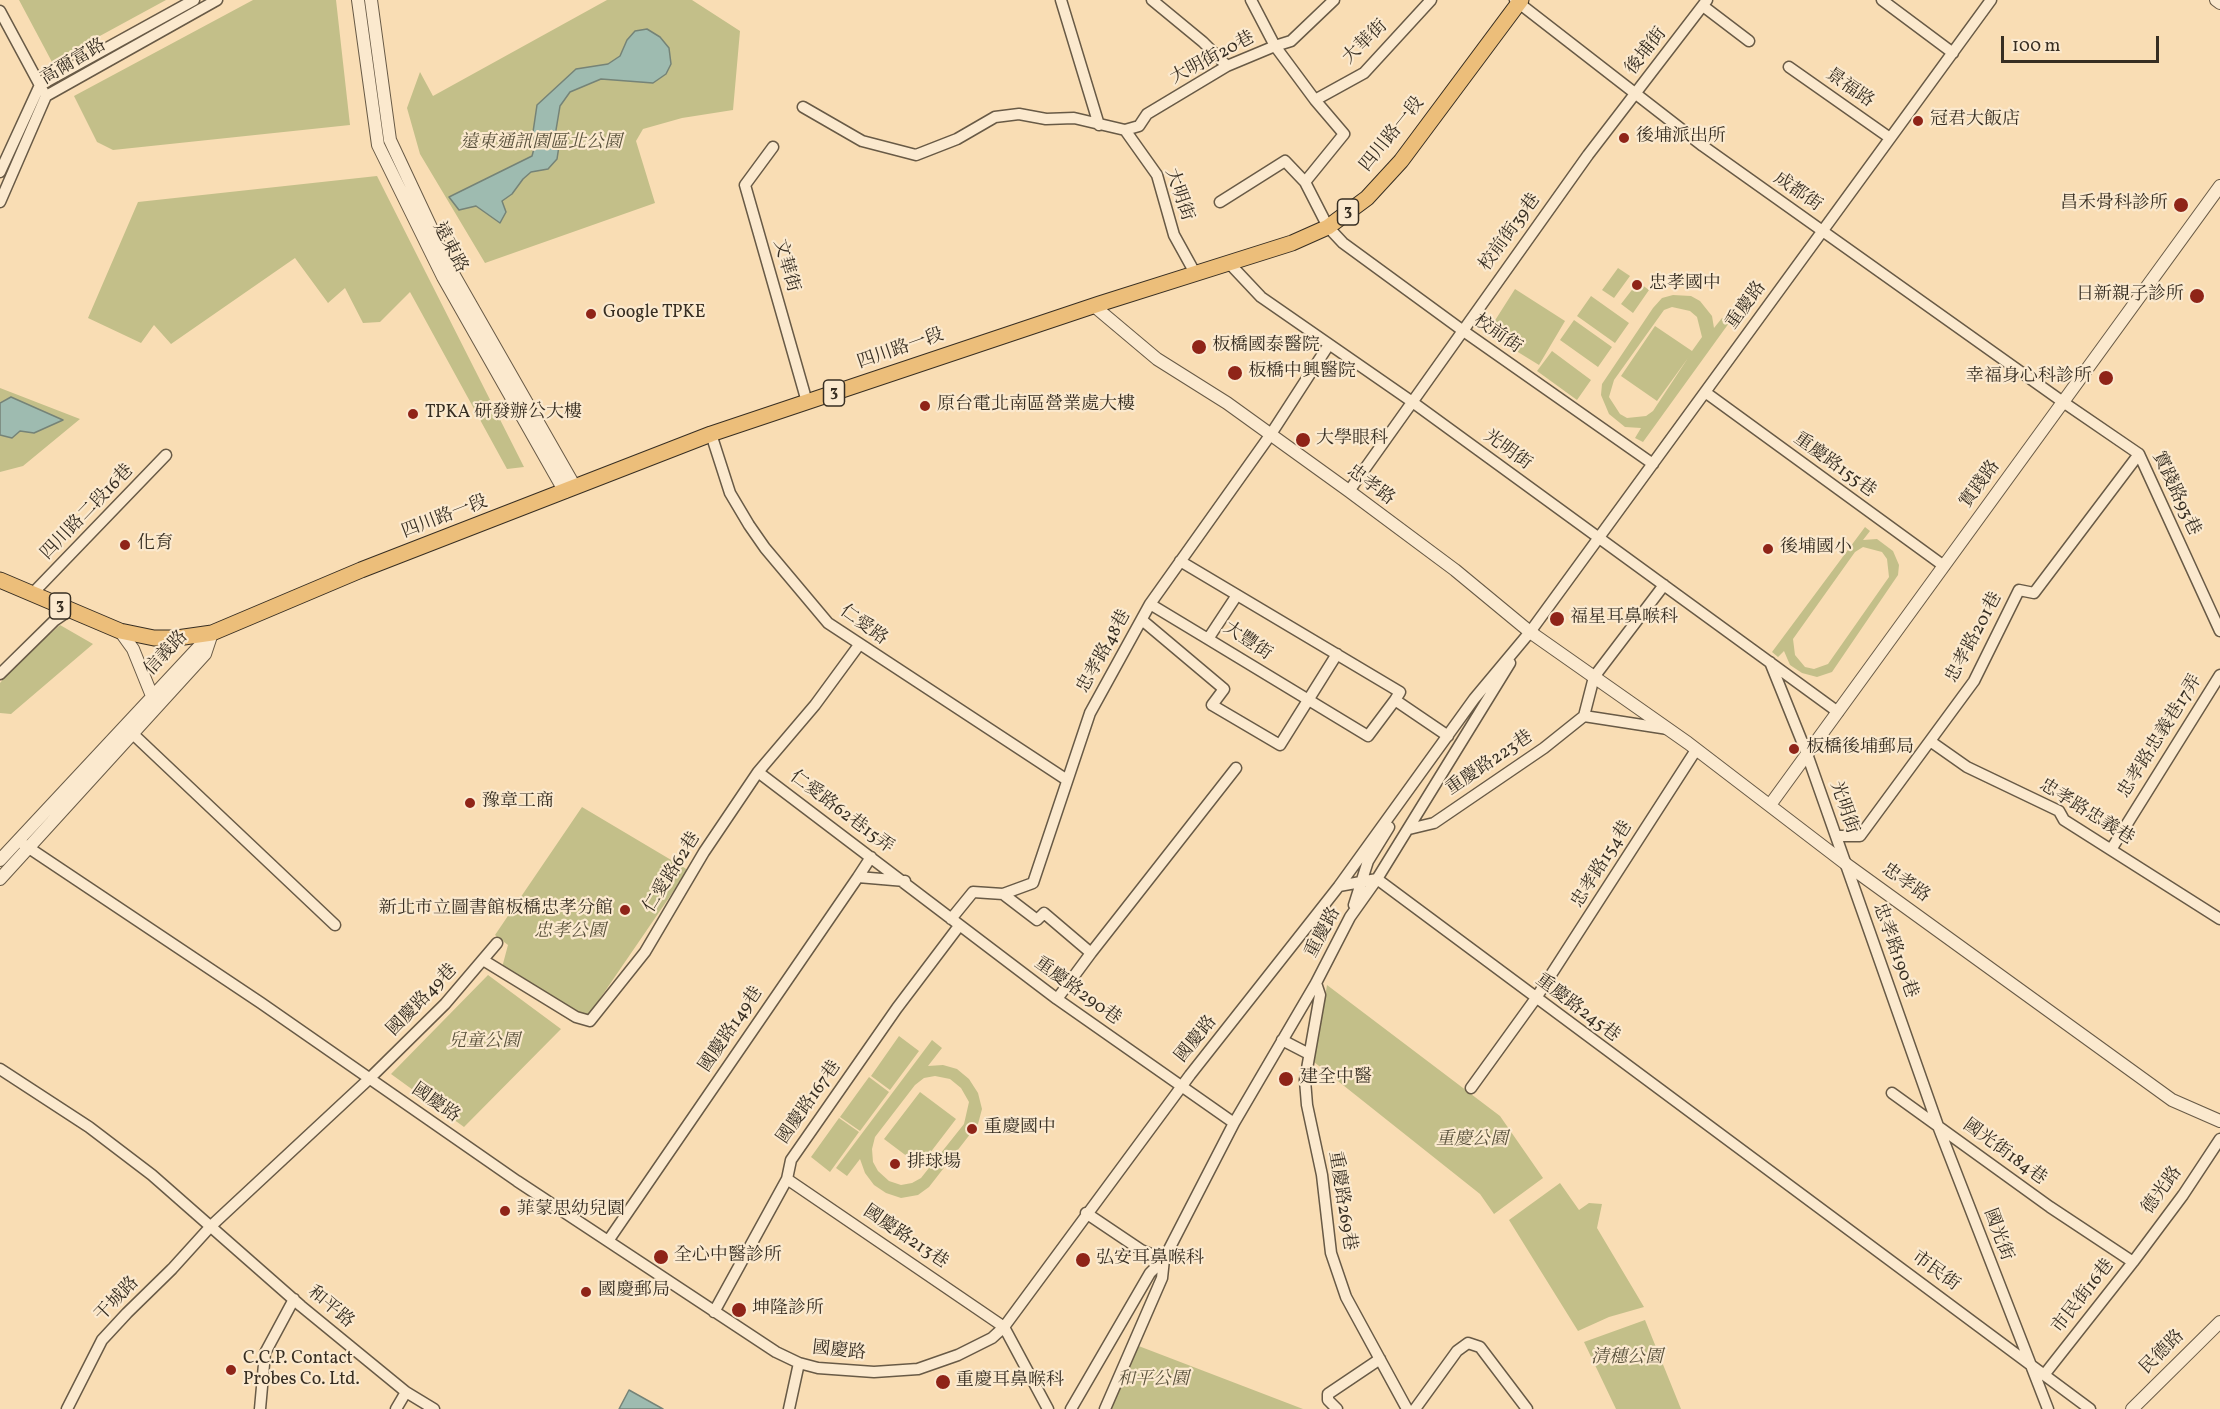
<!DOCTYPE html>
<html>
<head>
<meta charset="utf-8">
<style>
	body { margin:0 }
	#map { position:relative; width:2220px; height:1409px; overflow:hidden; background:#f9ddb4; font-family:Vollkorn,serif }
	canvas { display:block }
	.scale { position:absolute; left:2001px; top:36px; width:158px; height:27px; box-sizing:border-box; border:3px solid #372e22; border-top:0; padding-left:8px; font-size:18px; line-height:21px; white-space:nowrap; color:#372e22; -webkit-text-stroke:4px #fbe9ce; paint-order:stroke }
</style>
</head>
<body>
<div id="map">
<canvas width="2220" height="1409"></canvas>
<div class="scale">100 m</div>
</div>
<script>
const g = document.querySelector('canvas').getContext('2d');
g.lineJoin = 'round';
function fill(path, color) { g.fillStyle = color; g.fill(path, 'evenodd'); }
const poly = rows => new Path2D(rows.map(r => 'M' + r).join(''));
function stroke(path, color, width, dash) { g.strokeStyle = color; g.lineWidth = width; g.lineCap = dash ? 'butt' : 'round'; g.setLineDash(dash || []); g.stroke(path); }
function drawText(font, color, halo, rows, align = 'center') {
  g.font = font + ' Vollkorn,"Noto Serif TC",serif'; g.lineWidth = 4.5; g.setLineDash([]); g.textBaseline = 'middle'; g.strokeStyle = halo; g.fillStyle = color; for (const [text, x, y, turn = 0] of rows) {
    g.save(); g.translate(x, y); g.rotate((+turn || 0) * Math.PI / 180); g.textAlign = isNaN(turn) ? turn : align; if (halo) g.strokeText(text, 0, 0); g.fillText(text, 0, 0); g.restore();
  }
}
fill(poly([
	[19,0,166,0,52,62],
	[253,0,336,0,350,125,113,150,97,142,74,96],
	[607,0,692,0,740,31,733,110,682,118,643,129,636,141,655,203,485,263,420,154,407,108,420,72,433,96],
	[377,176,524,467,507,469,410,292,380,322,363,323,345,288,328,303,295,258,171,344,154,325,141,343,88,318,138,202],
	[1618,268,1630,276,1614,298,1602,290],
	[1638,282,1649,290,1633,313,1621,304],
	[1515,289,1565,321,1539,365,1487,333],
	[1673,295,1691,296,1700,301,1712,316,1714,328,1722,318,1729,323,1643,442,1635,438,1641,428,1625,427,1609,414,1601,395,1602,384,1653,308,1662,298],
	[1672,307,1690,311,1697,317,1702,337,1692,351,1655,326,1621,376,1657,401,1688,358,1653,411,1646,416,1627,418,1620,414,1609,397,1614,380,1664,310],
	[1591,296,1629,323,1615,343,1577,316],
	[1574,320,1612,347,1598,367,1560,340],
	[1552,351,1591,380,1577,400,1537,371],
	[0,388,80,419,23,466,0,472],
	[1865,527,1870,531,1863,540,1877,539,1893,551,1899,565,1898,575,1832,672,1817,677,1802,673,1790,665,1784,651,1778,657,1772,652],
	[1863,547,1882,552,1887,559,1889,577,1828,664,1814,669,1805,667,1795,655,1793,639,1855,552],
	[60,625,93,644,11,714,0,713,0,683,18,662],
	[582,807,688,870,588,1016,572,1022,500,975,508,945,495,935],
	[488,975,561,1029,464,1127,391,1074],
	[1327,985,1500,1116,1543,1178,1494,1214,1480,1194,1314,1062],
	[899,1036,919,1051,890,1090,871,1076],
	[932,1040,942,1048,928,1066,943,1065,957,1069,969,1079,978,1093,982,1109,978,1124,929,1187,918,1195,901,1198,886,1193,874,1185,865,1173,860,1159,847,1176,836,1168],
	[935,1076,950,1079,961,1088,969,1102,964,1124,921,1178,912,1183,901,1185,889,1181,878,1171,873,1162,872,1149,875,1137,915,1085,924,1078],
	[869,1077,889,1092,860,1131,840,1117],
	[920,1092,956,1119,920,1166,884,1139],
	[839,1118,859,1132,830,1172,811,1157],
	[1560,1183,1579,1210,1589,1203,1602,1204,1597,1228,1644,1307,1609,1317,1578,1331,1509,1220],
	[1645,1320,1681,1409,1616,1409,1584,1342],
	[1136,1345,1303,1409,1110,1409]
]), '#c3bf89');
const water = poly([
	[647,29,660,37,669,48,671,64,666,74,653,83,601,79,570,92,560,106,556,130,559,146,557,159,548,169,531,172,523,179,512,194,502,201,506,212,500,223,476,206,459,210,449,197,532,156,535,145,533,132,537,105,576,69,608,64,620,56,627,40,635,31,647,29],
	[11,397,63,420,34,433,20,431,12,438,0,435,0,403,11,397],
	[629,1390,663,1409,619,1409,629,1390]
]);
fill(water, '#9ebbb0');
stroke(water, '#758377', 1.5);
const minor = poly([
	[1061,0,1099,125],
	[1152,0,1203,42,1227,66],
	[1334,0,1291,41,1275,46,1315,100,1364,73,1431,0],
	[1515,0,1703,146,2063,402,2139,454,2220,631],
	[1882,0,1953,53],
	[1703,6,1749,41],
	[0,11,43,91],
	[1789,67,1890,138],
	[1315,100,1344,134,1305,182,1328,227,1343,243,1462,330,1653,464],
	[803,107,862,141,916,155,957,139,995,117,1019,114,1046,119,1074,118,1125,130,1139,126,1147,114,1227,66,1275,46,1251,0],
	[1125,130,1157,175,1174,235,1195,273],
	[773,147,745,185,807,402],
	[0,172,40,85,194,0],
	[0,202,46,96,217,0],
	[1220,202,1285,161,1305,182],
	[1229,263,1261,297,1411,401,1838,712],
	[1705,392,1944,566],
	[711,434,730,493,749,525,765,548,828,623,1067,780],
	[1349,491,1588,155,1707,0],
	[1180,561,1400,692,1395,700,1448,736],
	[33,593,166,455],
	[1237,595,1208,639,1368,736,1395,700],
	[1150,604,1208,639],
	[1142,620,1224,689,1212,705,1280,745,1337,654],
	[1770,662,1807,754,1938,1126,2048,1409],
	[0,674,54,621,70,610],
	[1584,716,1594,677,1664,585],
	[134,735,335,925],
	[1930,741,1967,767,2059,811,2064,820,2220,919],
	[758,772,1057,999,1234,1123],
	[1409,829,1434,823,1544,748,1584,716,1668,729],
	[1836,836,1860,836,1974,681,2019,590,2034,593,2139,454],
	[23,844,261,1003,517,1181,776,1352,799,1363,818,1368,874,1372,918,1369,958,1355,992,1338,1004,1327,1190,1075,1339,886,1474,699,1530,632,1991,0],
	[2112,848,2220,675],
	[858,877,871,857],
	[1339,886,1377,879,2090,1409],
	[1003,894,1033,883,1090,713,1150,604,1271,434,1328,346],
	[1354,905,1368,861,1389,827],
	[951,919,973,892,1003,894,1037,920,1044,913,1091,953,1057,999],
	[1091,953,1236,768],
	[483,960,576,1017,590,1021,645,952,704,852,758,772,815,705,859,645],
	[1316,983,1320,995,1305,1080,1307,1105,1322,1175,1331,1253,1346,1297,1407,1409],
	[1282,1040,1309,1054],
	[0,1069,89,1127,152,1175,301,1306,406,1392,434,1409],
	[1471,1088,1536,998,1696,750],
	[1892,1093,2050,1207,2133,1262,2044,1375],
	[787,1179,1004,1327,1048,1409],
	[1086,1213,1141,1250,1164,1259],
	[608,1241,858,877,905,881],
	[2133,1262,2183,1195,2220,1139],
	[714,1312,787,1179,791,1160,897,1008,959,926],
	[67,1409,102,1340,127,1313,172,1269,211,1226,369,1079,445,1004,497,943],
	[260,1409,265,1353,294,1299],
	[396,1409,406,1392],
	[789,1409,799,1363],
	[1071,1409,1150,1273,1164,1259,1234,1123,1316,983,1350,917,1377,879,1510,663],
	[1105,1409,1162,1278,1164,1259],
	[1337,1409,1328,1400,1328,1394,1380,1359],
	[1415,1409,1457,1351,1468,1343,1480,1347,1527,1409]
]);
const tertiary = poly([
	[358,0,378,145,443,277,565,492],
	[371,0,390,140,451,270,575,487],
	[2216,0,2220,3],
	[1094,306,1157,359,1227,403,1349,491,1455,570,1530,632,1688,743,1846,864,2172,1100,2220,1121],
	[120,631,133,649,152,696,152,703],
	[1770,805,2220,186],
	[0,860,209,636],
	[0,879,205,654,212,633],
	[2132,1409,2220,1322]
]);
const primary = poly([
	[0,580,120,631,154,638,177,638,212,633,361,570,711,434,1099,304,1292,243,1328,227,1367,198,1401,161,1521,0]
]);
stroke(minor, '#685a46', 13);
stroke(tertiary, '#685a46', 14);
stroke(primary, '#372e22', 17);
stroke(minor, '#fbe9ce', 10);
stroke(tertiary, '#fbe9ce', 12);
stroke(primary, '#ecbe7a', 15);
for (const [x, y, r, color] of [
	[1918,121,6,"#8f2418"],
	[1624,138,6,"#8f2418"],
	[2181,205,8,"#8f2418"],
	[1637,285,6,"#8f2418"],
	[2197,296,8,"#8f2418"],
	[591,314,6,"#8f2418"],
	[1199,347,8,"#8f2418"],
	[1235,373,8,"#8f2418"],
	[2106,378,8,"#8f2418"],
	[925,406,6,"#8f2418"],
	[413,414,6,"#8f2418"],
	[1303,440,8,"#8f2418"],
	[125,545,6,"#8f2418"],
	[1768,549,6,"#8f2418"],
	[1557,619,8,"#8f2418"],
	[1794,749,6,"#8f2418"],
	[470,803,6,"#8f2418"],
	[625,910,6,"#8f2418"],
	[1286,1079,8,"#8f2418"],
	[972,1129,6,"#8f2418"],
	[895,1164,6,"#8f2418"],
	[505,1211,6,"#8f2418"],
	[661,1257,8,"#8f2418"],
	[1083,1260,8,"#8f2418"],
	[586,1292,6,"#8f2418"],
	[739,1310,8,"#8f2418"],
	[231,1370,6,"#8f2418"],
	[943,1382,8,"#8f2418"]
]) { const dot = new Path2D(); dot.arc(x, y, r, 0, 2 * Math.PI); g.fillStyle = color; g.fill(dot); stroke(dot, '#fbe9ce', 2); }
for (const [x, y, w] of [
	[1348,212,21],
	[834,393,21],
	[60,606,21]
]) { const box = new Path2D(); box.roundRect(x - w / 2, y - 13, w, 26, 4.5); g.fillStyle = '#fbe9ce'; g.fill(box); stroke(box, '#372e22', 1.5); }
drawText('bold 16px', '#372e22', null, [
	["3",1348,212],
	["3",834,393],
	["3",60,606]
]);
drawText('18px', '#372e22', '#fbe9ce', [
	["大華街",1366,43,-44],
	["後埔街",1647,52,-52],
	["大明街20巷",1213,59,-28],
	["高爾富路",74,63,-31],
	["景福路",1849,89,35],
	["四川路一段",1393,135,-51],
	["成都街",1797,193,35],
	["大明街",1178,195,71],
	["校前街39巷",1511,233,-54],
	["遠東路",449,248,63],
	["文華街",785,266,74],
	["重慶路",1747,306,-54],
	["校前街",1497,335,35],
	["四川路一段",901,350,-19],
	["光明街",1507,451,36],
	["重慶路155巷",1834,466,36],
	["實踐路",1981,485,-54],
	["忠孝路",1370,486,37],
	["實踐路93巷",2175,494,65],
	["四川路二段16巷",88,513,-46],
	["四川路一段",445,518,-21],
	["仁愛路",863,626,36],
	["忠孝路201巷",1975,638,-62],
	["大豐街",1247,642,34],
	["忠孝路48巷",1105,652,-61],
	["信義路",167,654,-47],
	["忠孝路忠義巷17弄",2161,737,-58],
	["重慶路223巷",1490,764,-34],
	["光明街",1843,808,71],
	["仁愛路62巷15弄",841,813,37],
	["忠孝路忠義巷",2086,813,32],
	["忠孝路154巷",1603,865,-58],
	["仁愛路62巷",673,873,-58],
	["忠孝路",1905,884,35],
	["重慶路",1324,933,-62],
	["忠孝路190巷",1894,951,70],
	["重慶路290巷",1077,992,36],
	["國慶路49巷",423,1001,-46],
	["重慶路245巷",1577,1009,37],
	["國慶路149巷",732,1030,-56],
	["國慶路",1197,1040,-51],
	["國慶路167巷",810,1103,-55],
	["國慶路",435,1104,35],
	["國光街184巷",2004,1153,36],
	["德光路",2163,1191,-54],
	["重慶路269巷",1341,1201,81],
	["國光街",1997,1235,70],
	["國慶路213巷",905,1238,34],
	["市民街",1935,1272,36],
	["市民街16巷",2084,1297,-52],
	["干城路",118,1300,-46],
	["和平路",330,1308,40],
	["國慶路",839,1352,6],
	["民德路",2163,1353,-45]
]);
drawText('18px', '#372e22', '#fbe9ce', [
	["冠君大飯店",1930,121],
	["後埔派出所",1636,138],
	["昌禾骨科診所",2168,205,"right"],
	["忠孝國中",1649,285],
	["日新親子診所",2184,296,"right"],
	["Google TPKE",603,314],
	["板橋國泰醫院",1212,347],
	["板橋中興醫院",1248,373],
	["幸福身心科診所",2092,378,"right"],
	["原台電北南區營業處大樓",937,406],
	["TPKA 研發辦公大樓",425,414],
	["大學眼科",1316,440],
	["化育",137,545],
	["後埔國小",1780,549],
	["福星耳鼻喉科",1570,619],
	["板橋後埔郵局",1806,749],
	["豫章工商",482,803],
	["新北市立圖書館板橋忠孝分館",613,910,"right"],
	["建全中醫",1300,1079],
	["重慶國中",984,1129],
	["排球場",907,1164],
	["菲蒙思幼兒園",517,1211],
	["全心中醫診所",674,1257],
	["弘安耳鼻喉科",1096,1260],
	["國慶郵局",598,1292],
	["坤隆診所",752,1310],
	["C.C.P. Contact",243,1360],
	["Probes Co. Ltd.",243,1381],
	["重慶耳鼻喉科",956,1382]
], 'left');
drawText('italic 18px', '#5a523c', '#fbe9ce', [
	["遠東通訊園區北公園",541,144],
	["忠孝公園",570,933],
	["兒童公園",484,1043],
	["重慶公園",1472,1141],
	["清穗公園",1627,1359],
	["和平公園",1153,1381]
]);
</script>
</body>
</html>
